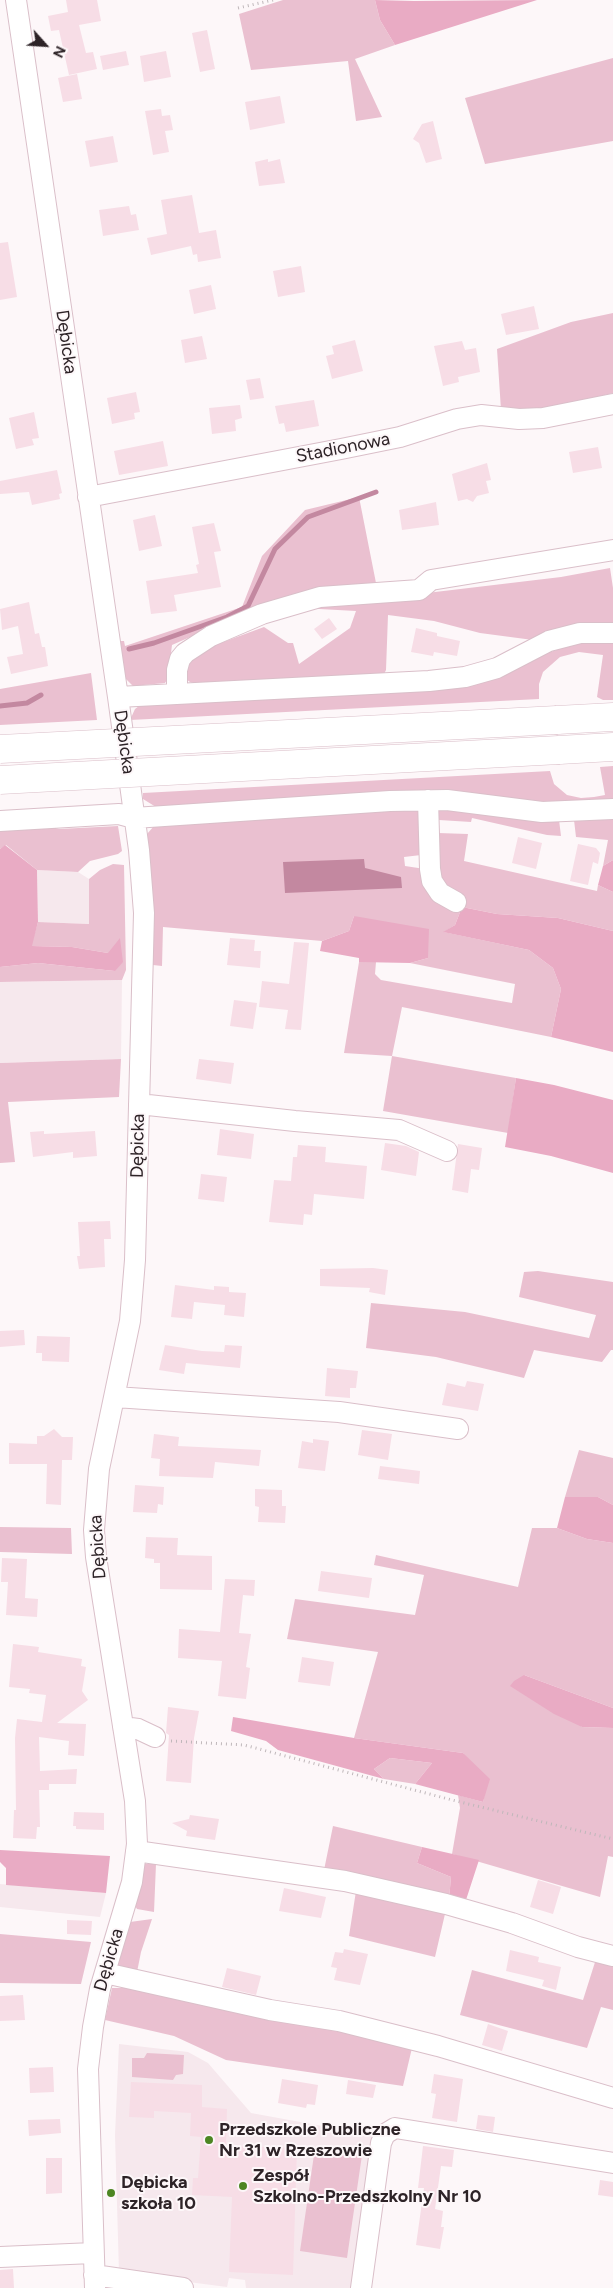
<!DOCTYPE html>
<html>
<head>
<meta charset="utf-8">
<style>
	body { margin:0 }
	#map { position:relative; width:613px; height:2288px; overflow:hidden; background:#fdf7f9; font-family:Figtree,sans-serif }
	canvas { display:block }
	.north { position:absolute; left:20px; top:20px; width:50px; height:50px; -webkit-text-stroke:4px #fdf7f9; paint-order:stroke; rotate:116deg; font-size:14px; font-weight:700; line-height:20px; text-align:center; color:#2d2327 }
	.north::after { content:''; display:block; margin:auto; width:18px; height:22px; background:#2d2327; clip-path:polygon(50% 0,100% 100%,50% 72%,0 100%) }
</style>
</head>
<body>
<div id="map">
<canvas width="613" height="2288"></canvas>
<div class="north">N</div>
</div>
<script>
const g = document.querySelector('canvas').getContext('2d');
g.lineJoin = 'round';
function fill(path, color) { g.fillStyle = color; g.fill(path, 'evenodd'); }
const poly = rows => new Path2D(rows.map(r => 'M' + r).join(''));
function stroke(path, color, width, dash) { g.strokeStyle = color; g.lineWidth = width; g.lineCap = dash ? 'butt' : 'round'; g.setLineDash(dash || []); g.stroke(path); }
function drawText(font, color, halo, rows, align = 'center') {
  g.font = font + ' Figtree,sans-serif'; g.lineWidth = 4; g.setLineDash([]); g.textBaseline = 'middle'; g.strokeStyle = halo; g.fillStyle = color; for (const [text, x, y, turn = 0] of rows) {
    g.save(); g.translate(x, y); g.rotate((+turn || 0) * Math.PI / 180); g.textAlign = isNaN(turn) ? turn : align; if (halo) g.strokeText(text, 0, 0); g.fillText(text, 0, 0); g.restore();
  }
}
fill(poly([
	[37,870,78,872,89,879,89,924,38,922],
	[122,980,121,1059,0,1063,0,982],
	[0,1884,106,1893,100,1917,0,1907],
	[119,2044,188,2052,208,2063,251,2113,377,2136,355,2288,246,2288,245,2280,229,2278,227,2287,119,2273,115,2135]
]), '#f6e8ed');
fill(poly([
	[283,0,375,0,380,20,395,45,355,59,382,117,356,121,348,61,251,70,239,14],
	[613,58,613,141,485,164,465,98],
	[613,313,613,393,556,407,501,410,497,349,571,322],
	[359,497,376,583,347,586,249,611,172,645,168,678,165,683,133,686,124,677,119,641,124,641,125,646,242,607,262,556,305,510],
	[610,568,613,588,613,625,598,624,563,627,533,640,480,633,434,621,388,615,386,670,383,676,204,686,190,682,183,677,188,655,264,627,288,643,293,643,299,664,350,628,356,611,301,608,561,577],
	[599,640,613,641,613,700,603,700,597,697,603,655,579,652,560,657,543,672,539,684,539,699,130,720,135,709,143,703,309,693,542,655,570,645],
	[91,673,97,720,0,725,0,689],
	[613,766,613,802,156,807,143,799,143,793,550,771,554,784,567,795,581,798,594,797,605,795,600,767],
	[410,806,423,811,421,855,404,857,405,866,425,869,437,879,438,833,468,834,464,861,597,891,598,885,613,892,613,931,558,918,497,914,462,907,455,925,444,932,529,950,553,968,561,989,551,1037,402,1007,392,1056,516,1078,508,1133,383,1111,392,1056,344,1053,359,962,376,962,375,974,381,980,512,1003,515,984,410,963,428,958,354,916,349,931,322,941,163,927,162,966,153,965,151,895,147,834,154,826],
	[439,806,559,820,561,836,547,835,472,818,471,822,439,820,436,814],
	[613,817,613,860,603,866,608,840,576,837,574,820],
	[44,825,59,829,118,826,122,851,118,854,90,861,78,872,37,870,6,845,0,849,0,827],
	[113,864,124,865,126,970,122,980,0,982,0,967,38,963,115,971,108,953,72,947,31,946,38,922,89,924,89,879,100,870],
	[121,1059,119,1097,8,1102,15,1162,0,1163,0,1063],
	[538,1271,613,1282,613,1350,611,1350,602,1362,534,1350,524,1378,436,1357,366,1348,371,1303,465,1312,589,1338,596,1315,519,1297,524,1272],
	[579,1450,613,1458,613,1505,598,1497,565,1497],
	[0,1527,71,1528,72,1554,0,1552],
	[532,1528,557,1528,587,1539,613,1543,613,1708,524,1675,582,1727,613,1728,613,1857,608,1856,600,1897,452,1854,460,1808,458,1795,483,1802,485,1792,463,1753,354,1738,378,1652,287,1639,295,1599,415,1615,424,1575,374,1565,376,1555,518,1587],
	[390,1758,432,1763,415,1784,384,1779,374,1769],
	[333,1826,422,1847,417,1863,451,1877,449,1899,323,1875],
	[145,1864,156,1864,154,1912,137,1909,134,1904],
	[356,1891,445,1914,435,1957,349,1936],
	[152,1919,141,1952,136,1977,117,1965,130,1922],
	[0,1934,91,1942,81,1984,0,1983],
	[596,1959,613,1964,613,2010,601,2007,587,2048,460,2015,472,1970,583,2000],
	[112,1988,130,1988,322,2023,412,2048,403,2086,226,2060,174,2036,105,2020],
	[147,2053,184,2055,183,2074,176,2075,173,2080,132,2077,132,2058,144,2058],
	[315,2148,362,2155,347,2258,300,2251]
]), '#eac0d0');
fill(poly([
	[375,0,414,1,537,0,395,45,380,20],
	[5,845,37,870,38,922,32,946,72,947,108,953,120,938,123,962,115,971,38,963,0,967,0,849],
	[613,860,613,892,598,885,603,866],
	[462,907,497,914,558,918,613,931,613,1052,551,1037,561,989,553,968,529,950,443,932,455,925],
	[354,916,429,929,428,958,410,963,359,962,359,958,320,951,322,941,349,931],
	[516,1078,554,1085,613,1100,613,1173,551,1156,505,1147],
	[565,1497,598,1497,613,1505,613,1543,587,1539,557,1528],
	[524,1675,613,1708,613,1728,582,1727,554,1714,510,1686,514,1681],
	[233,1717,354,1738,463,1753,490,1779,483,1802,415,1784,432,1763,390,1758,374,1769,384,1779,278,1750,266,1741,231,1731],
	[422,1847,479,1860,465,1903,449,1899,451,1877,417,1863],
	[0,1850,110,1856,106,1893,6,1885,6,1868,0,1862]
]), '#e9abc4');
fill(poly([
	[364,859,365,868,401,877,402,888,285,893,283,862]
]), '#c388a0');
stroke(poly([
	[129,649,154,643,227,617,248,606,275,549,308,517,376,492],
	[0,706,27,703,41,695]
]), '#c388a0', 5);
fill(poly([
	[66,0,97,0,101,21,79,25,86,53,93,52,97,69,69,75,59,30,51,31,48,16,68,12],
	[207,30,215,69,200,72,192,33],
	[126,51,129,65,103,70,100,56],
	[166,51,171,77,144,82,140,56],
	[77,74,82,99,63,102,58,78],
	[280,96,285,123,250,130,245,102],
	[161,109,162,116,170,115,173,130,165,131,169,152,153,155,145,111],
	[433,121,442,159,426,163,419,143,413,139,422,124],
	[113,136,118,162,90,167,85,141],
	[268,159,268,162,280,159,285,183,259,186,255,162],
	[192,195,199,233,216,230,221,258,198,262,197,254,193,255,191,246,151,255,147,238,167,234,161,200],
	[129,206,131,215,136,214,139,230,103,236,99,210],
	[8,242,17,297,0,300,0,243],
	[301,266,305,292,278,297,273,271],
	[211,285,216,309,194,314,189,290],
	[534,306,539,329,506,335,501,314],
	[202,336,207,359,185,363,181,340],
	[355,340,363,371,332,379,326,356,334,354,332,346],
	[462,341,465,350,476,348,480,372,458,377,459,382,443,386,434,346],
	[260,378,264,398,250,400,246,380],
	[136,392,140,412,134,413,135,419,112,424,107,398],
	[314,400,319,426,286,432,284,423,279,424,275,406],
	[240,405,242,418,235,420,236,431,212,434,209,408],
	[34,412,39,438,32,439,34,445,16,449,9,418],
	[163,441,168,466,119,475,114,451],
	[598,447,602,468,573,473,569,452],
	[487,463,491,480,486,481,489,493,477,496,473,502,467,499,458,501,452,474],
	[57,470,62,493,59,494,60,499,32,505,29,492,0,494,0,481],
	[436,502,439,525,402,530,399,510],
	[155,515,162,546,139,551,133,520],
	[214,523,221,551,214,552,221,587,174,595,177,611,151,614,146,581,198,573,196,565,199,564,192,527],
	[29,602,35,634,39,633,42,647,45,647,48,666,11,674,7,657,23,654,18,626,2,630,0,609],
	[329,618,337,629,322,639,314,629],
	[416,628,437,633,437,636,460,641,457,656,434,652,433,656,411,652],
	[518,837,542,843,536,869,512,863],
	[578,844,596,848,600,853,598,864,593,862,588,885,570,881],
	[230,938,255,940,254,951,261,951,260,968,227,965],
	[294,942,309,943,301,1030,285,1029,288,1010,259,1007,262,981,289,984],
	[234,1000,257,1003,253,1029,230,1026],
	[199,1059,234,1063,231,1084,196,1079],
	[220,1129,254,1134,251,1159,217,1155],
	[44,1131,44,1134,95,1131,97,1156,73,1158,73,1152,33,1157,30,1132],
	[385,1143,406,1146,419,1152,416,1176,381,1170],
	[458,1144,482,1148,479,1170,471,1169,468,1193,452,1190],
	[298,1145,326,1147,325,1162,367,1166,364,1199,314,1194,312,1215,304,1214,303,1225,269,1222,274,1180,291,1181,293,1157,297,1157],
	[201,1174,227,1177,224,1202,198,1199],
	[110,1221,111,1239,104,1239,105,1267,79,1269,77,1256,80,1256,78,1222],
	[373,1268,388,1270,385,1295,369,1292,370,1288,320,1286,320,1269],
	[175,1285,214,1290,214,1286,229,1287,229,1292,246,1293,244,1317,224,1315,225,1305,194,1302,192,1319,171,1317],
	[24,1330,25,1345,0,1347,0,1331],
	[37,1336,70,1337,69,1362,42,1361,42,1353,36,1353],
	[165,1345,202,1351,224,1352,225,1345,242,1346,240,1368,186,1363,184,1374,159,1370],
	[327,1368,358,1371,356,1388,350,1388,350,1398,325,1396],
	[467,1381,484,1384,478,1411,442,1405,447,1383,465,1387],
	[54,1429,62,1437,73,1437,72,1460,62,1460,61,1505,46,1504,47,1464,9,1464,9,1443,37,1444,37,1436,44,1436],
	[362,1430,392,1434,388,1460,358,1455],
	[154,1434,179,1437,178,1446,261,1450,259,1466,215,1462,213,1478,159,1476,160,1459,151,1458],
	[313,1439,329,1441,325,1471,298,1468,302,1441,313,1443],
	[380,1466,420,1471,419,1484,378,1479],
	[135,1485,164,1487,163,1505,158,1504,157,1513,133,1512],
	[255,1489,282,1490,282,1506,286,1506,285,1523,258,1522,259,1507,255,1506],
	[146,1537,178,1538,177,1555,212,1556,212,1590,160,1589,160,1563,154,1563,154,1559,145,1558],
	[2,1558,27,1559,25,1598,38,1599,37,1617,6,1615,8,1582,1,1582],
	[321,1571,372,1578,369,1598,318,1591],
	[225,1579,255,1580,254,1596,243,1595,239,1633,251,1634,246,1667,250,1668,246,1699,218,1696,222,1661,178,1658,179,1629,220,1632],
	[13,1644,39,1647,38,1652,82,1659,81,1666,86,1667,82,1691,88,1700,57,1723,86,1724,84,1756,68,1755,69,1741,39,1737,40,1771,77,1769,76,1784,49,1784,49,1790,39,1790,40,1827,37,1827,36,1839,13,1838,14,1810,16,1810,15,1738,17,1719,42,1722,46,1695,29,1693,30,1689,9,1687],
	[302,1657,334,1662,330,1686,298,1682],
	[168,1707,199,1711,194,1738,191,1783,166,1781,169,1735,166,1733],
	[74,1812,104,1813,104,1830,76,1829,76,1826,73,1826],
	[190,1815,219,1819,215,1840,186,1836,187,1831,172,1823,189,1819],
	[538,1880,561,1887,553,1914,530,1907],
	[284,1888,326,1897,321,1918,279,1911],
	[67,1920,92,1921,91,1935,67,1934],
	[344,1949,368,1954,360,1985,334,1980,337,1968,331,1967,335,1952,343,1953],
	[510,1950,539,1957,538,1962,561,1967,556,1990,542,1986,544,1980,506,1971],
	[227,1968,261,1976,256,1995,222,1987],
	[23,1995,25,2020,0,2021,0,1996],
	[488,2024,508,2031,502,2051,482,2045],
	[53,2067,54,2092,30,2093,29,2068],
	[434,2074,463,2079,457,2122,432,2118,436,2094,431,2093],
	[282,2079,318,2085,315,2105,307,2104,306,2108,278,2103],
	[348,2080,376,2085,373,2098,346,2094],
	[131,2082,202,2085,202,2107,227,2109,226,2146,297,2148,293,2275,229,2272,232,2197,192,2195,193,2178,198,2178,201,2137,190,2136,191,2113,154,2111,154,2118,129,2117],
	[478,2115,495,2117,493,2132,476,2129],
	[60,2119,61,2133,29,2136,28,2120],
	[423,2146,454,2150,452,2167,441,2166,435,2209,443,2211,441,2227,444,2227,440,2249,416,2245,424,2188,418,2188],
	[46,2158,62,2158,62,2193,46,2194],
	[600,2180,613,2182,613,2197,598,2195],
	[13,2269,14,2288,0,2288,0,2270]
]), '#f7dde6');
const minor = poly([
	[16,0,118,697,139,850,144,913,135,1260,130,1321,99,1469,94,1530,96,1557,135,1801,137,1844,132,1882,100,1989,93,2027,88,2069,95,2288],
	[88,497,341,449,400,437,457,419,481,415,519,419,543,418,613,404],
	[177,694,177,670,180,659,185,653,211,636,262,614,320,597,419,590,431,580,613,550],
	[118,697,429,681,465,677,497,668,549,641,580,633,613,633],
	[428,800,430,869,432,881,440,893,456,902],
	[0,821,119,814,134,818,390,801,447,800,542,812,613,809],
	[139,1104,295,1121,399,1130,447,1151],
	[115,1397,339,1412,458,1429],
	[123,1727,138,1729,155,1737],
	[136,1851,345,1881,446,1904,512,1923,578,1947,613,1956],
	[105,1973,270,2010,339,2021,438,2046,613,2098],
	[0,2257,93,2253],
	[94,2275,183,2288],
	[361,2288,381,2143,385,2134,395,2128,613,2163]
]);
const highway = poly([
	[557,720,613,717],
	[559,750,613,747]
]);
stroke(minor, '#dabfc9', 22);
stroke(highway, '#dabfc9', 29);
stroke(poly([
	[238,8,273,0],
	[171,1741,244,1745,452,1800,613,1839]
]), '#bfb7ba', 3, [1, 4]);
stroke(minor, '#fff', 20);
stroke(highway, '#fff', 28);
const highwayBridge = poly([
	[0,749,557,720],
	[0,780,559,750]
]);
stroke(highwayBridge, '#dabfc9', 29, []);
stroke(highwayBridge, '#fff', 28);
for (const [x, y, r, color] of [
	[209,2140,5,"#4d8622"],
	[243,2186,5,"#4d8622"],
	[111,2193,5,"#4d8622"]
]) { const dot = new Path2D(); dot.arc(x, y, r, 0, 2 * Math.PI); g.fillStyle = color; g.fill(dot); stroke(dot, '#fdf7f9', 2); }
drawText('18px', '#2d2327', '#fdf7f9', [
	["Dębicka",66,342,82],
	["Stadionowa",343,448,-11],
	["Dębicka",124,742,82],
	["Dębicka",138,1146,-89],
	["Dębicka",98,1547,-94],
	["Dębicka",109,1960,-74]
]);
drawText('bold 18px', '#2d2327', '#fdf7f9', [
	["Przedszkole Publiczne",219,2130],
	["Nr 31 w Rzeszowie",219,2151],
	["Zespół",253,2176],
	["Szkolno-Przedszkolny Nr 10",253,2197],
	["Dębicka",121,2183],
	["szkoła 10",121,2204]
], 'left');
</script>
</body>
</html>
